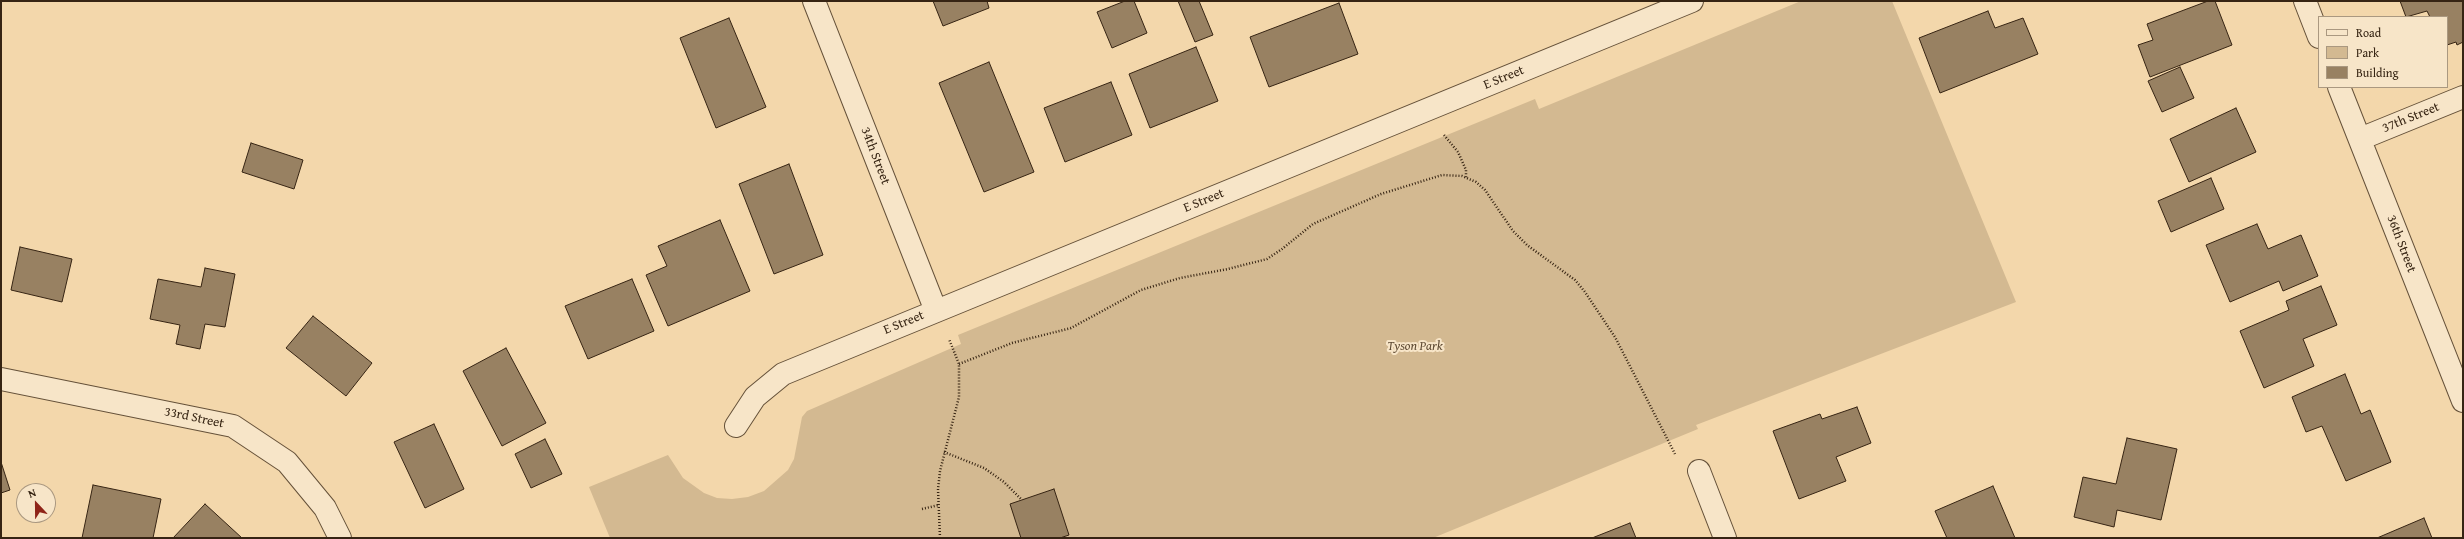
<!DOCTYPE html>
<html>
<head>
<meta charset="utf-8">
<style>
	body { margin:0 }
	#map { position:relative; width:2464px; height:539px; overflow:hidden; background:#f3d7ab; font-family:"Gentium Book Plus",serif }
	canvas { display:block }
	.frame { position:absolute; inset:0; border:2px solid #362413; pointer-events:none }
	.legend { position:absolute; left:2318px; top:16px; width:130px; height:72px; box-sizing:border-box; background:#f7e5c8; border:1px solid #aa9880; margin:0; padding:5px 7px; list-style:none; font-size:12px; color:#362413 }
	.legend li { display:flex; align-items:center; gap:8px; height:20px }
	.legend b { width:20px; border:1px solid #aa9880 }
	.north { position:absolute; left:16px; top:483px; width:40px; height:40px; box-sizing:border-box; background:#f7e5c8; border:1px solid #aa9880; border-radius:50%; rotate:338deg; font-size:11px; font-weight:700; line-height:16px; text-align:center; color:#362413 }
	.north::after { content:''; display:block; margin:auto; width:14px; height:18px; background:#8f2418; clip-path:polygon(50% 0,100% 100%,50% 72%,0 100%) }
</style>
</head>
<body>
<div id="map">
<canvas width="2464" height="539"></canvas>
<div class="frame"></div>
<ul class="legend">
<li><b style="height:5px;background:#f7e5c8"></b>Road</li>
<li><b style="height:11px;background:#d3b991"></b>Park</li>
<li><b style="height:11px;background:#988162"></b>Building</li>
</ul>
<div class="north">N</div>
</div>
<script>
const g = document.querySelector('canvas').getContext('2d');
g.lineJoin = 'round';
function fill(path, color) { g.fillStyle = color; g.fill(path, 'evenodd'); }
const poly = rows => new Path2D(rows.map(r => 'M' + r).join(''));
function stroke(path, color, width, dash) { g.strokeStyle = color; g.lineWidth = width; g.lineCap = dash ? 'butt' : 'round'; g.setLineDash(dash || []); g.stroke(path); }
function drawText(font, color, halo, rows, align = 'center') {
  g.font = font + ' "Gentium Book Plus",serif'; g.lineWidth = 4; g.setLineDash([]); g.textBaseline = 'middle'; g.strokeStyle = halo; g.fillStyle = color; for (const [text, x, y, turn = 0] of rows) {
    g.save(); g.translate(x, y); g.rotate((+turn || 0) * Math.PI / 180); g.textAlign = isNaN(turn) ? turn : align; if (halo) g.strokeText(text, 0, 0); g.fillText(text, 0, 0); g.restore();
  }
}
fill(poly([
	[1801,1,1892,1,2016,302,1696,425,1698,429,1433,538,610,538,589,487,668,455,683,478,704,493,717,498,732,499,748,497,764,491,788,470,794,459,802,417,807,411,961,344,958,335,1535,99,1539,109]
]), '#d3b991');
const building = poly([
	[933,1,987,1,989,8,943,26,933,1],
	[1125,1,1134,1,1147,33,1112,48,1097,12,1125,1],
	[1178,1,1199,1,1213,35,1195,42,1178,1],
	[2208,1,2215,1,2232,45,2150,77,2138,45,2153,40,2147,24,2208,1],
	[2400,1,2463,1,2463,42,2457,45,2456,42,2447,45,2447,17,2430,17,2427,11,2406,17,2400,1],
	[1339,3,1358,54,1269,87,1250,37,1339,3],
	[1988,11,1995,28,2023,18,2038,54,1940,93,1919,38,1988,11],
	[729,18,766,107,716,128,680,38,729,18],
	[1196,47,1218,101,1150,128,1129,74,1196,47],
	[989,62,1034,172,984,192,939,83,989,62],
	[2180,67,2194,98,2162,112,2148,81,2180,67],
	[1111,82,1132,135,1065,162,1044,108,1111,82],
	[2236,108,2256,152,2189,182,2170,139,2236,108],
	[251,143,303,160,294,189,242,172,251,143],
	[789,164,823,255,774,274,739,184,789,164],
	[2211,178,2224,209,2171,232,2158,201,2211,178],
	[720,220,750,291,668,326,646,275,667,266,658,246,720,220],
	[2257,224,2268,249,2301,235,2318,276,2283,291,2279,281,2230,302,2206,245,2257,224],
	[20,247,72,259,62,302,11,290,20,247],
	[205,268,235,274,225,327,205,324,200,349,176,344,180,325,150,319,158,279,201,287,205,268],
	[632,279,654,331,588,359,565,306,632,279],
	[2321,286,2337,325,2303,339,2314,366,2264,388,2240,331,2289,310,2286,301,2321,286],
	[313,316,372,363,346,396,286,348,313,316],
	[506,348,546,423,502,446,463,371,506,348],
	[2345,374,2361,414,2370,410,2391,462,2346,481,2322,426,2306,432,2292,397,2345,374],
	[1857,407,1871,443,1836,457,1846,481,1799,499,1773,431,1820,414,1822,419,1857,407],
	[434,424,464,489,425,508,394,442,434,424],
	[2127,438,2177,449,2161,520,2117,510,2114,527,2074,517,2083,477,2116,484,2127,438],
	[545,439,562,474,531,488,515,454,545,439],
	[1,462,10,490,1,493,1,462],
	[93,485,161,499,153,538,82,538,93,485],
	[1993,486,2015,538,1947,538,1935,511,1993,486],
	[1054,489,1069,535,1060,538,1021,538,1010,504,1054,489],
	[205,504,242,538,173,538,205,504],
	[2424,518,2432,538,2377,538,2424,518],
	[1630,523,1636,538,1592,538,1630,523]
]);
fill(building, '#988162');
stroke(building, '#362413', 1);
const street = poly([
	[814,1,936,311],
	[2305,1,2319,37],
	[2339,87,2463,401],
	[2360,139,2463,97],
	[1,379,233,426,287,462,325,508,340,538],
	[736,426,755,397,783,374,1692,1],
	[1699,471,1725,538]
]);
stroke(street, '#655139', 24);
stroke(poly([
	[1444,135,1458,152,1466,170,1466,178],
	[959,364,1012,343,1071,328,1141,290,1180,278,1228,269,1267,259,1282,249,1313,224,1381,194,1442,175,1462,176,1476,182,1485,190,1513,231,1527,245,1575,280,1585,292,1615,337,1675,454],
	[944,452,984,468,1004,482,1022,500],
	[922,509,939,505],
	[940,538,938,489,940,471,959,397,959,364,949,339]
]), '#362413', 2.5, [1, 2]);
stroke(street, '#f7e5c8', 22);
drawText('13px', '#362413', '#f7e5c8', [
	["E Street",1504,78,-22],
	["37th Street",2411,118,-22],
	["34th Street",875,156,69],
	["E Street",1204,201,-22],
	["36th Street",2401,244,69],
	["E Street",904,323,-22],
	["33rd Street",194,418,12]
]);
drawText('italic 13px', '#5d4932', '#f7e5c8', [
	["Tyson Park",1415,347]
]);
</script>
</body>
</html>
